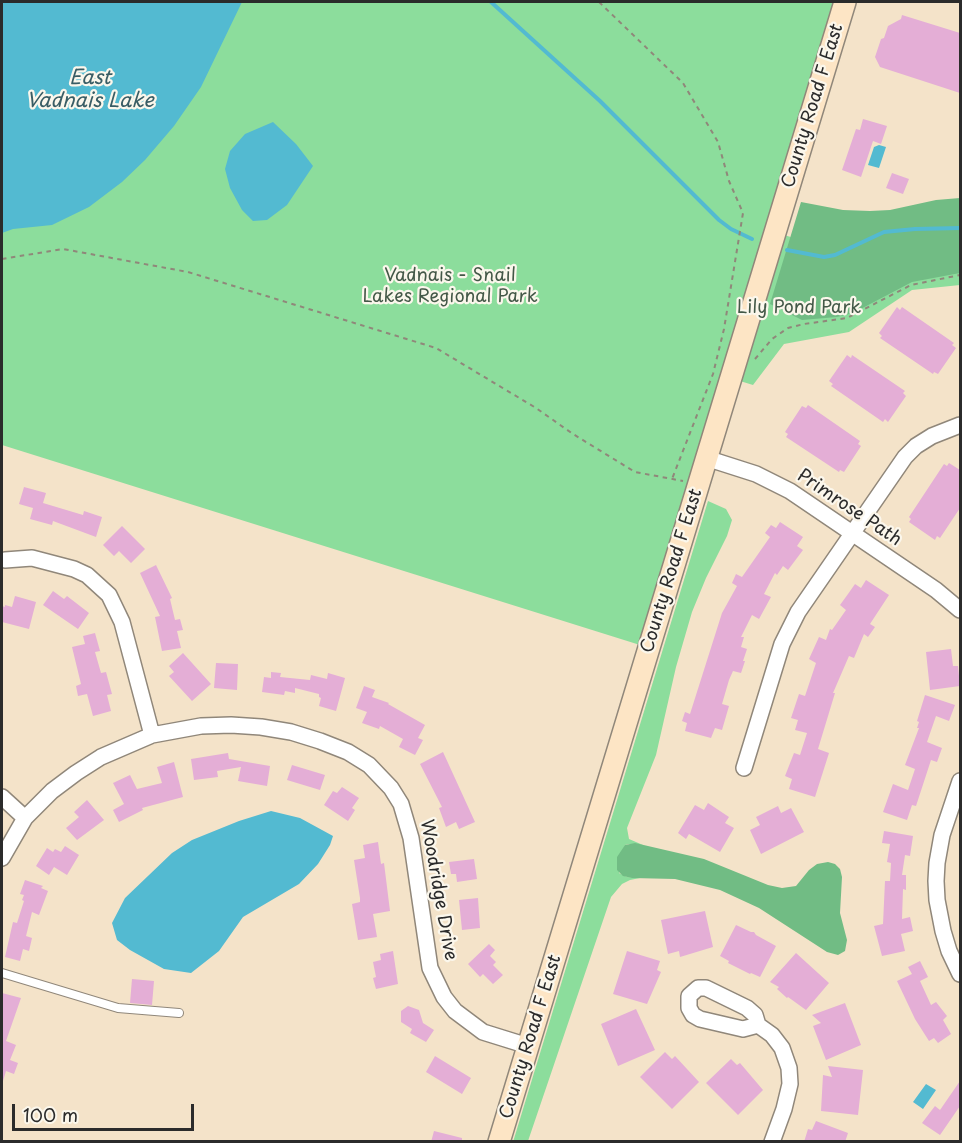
<!DOCTYPE html>
<html>
<head>
<meta charset="utf-8">
<style>
	body { margin:0 }
	#map { position:relative; width:962px; height:1143px; overflow:hidden; background:#f4e3c9; font-family:"Playpen Sans",sans-serif }
	canvas { display:block }
	.frame { position:absolute; inset:0; border:3px solid #2b2b2b; pointer-events:none }
	.scale { position:absolute; left:12px; top:1104px; width:182px; height:27px; box-sizing:border-box; border:3px solid #2b2b2b; border-top:0; padding-left:8px; font-size:18px; line-height:21px; white-space:nowrap; color:#2b2b2b; -webkit-text-stroke:4px #fbf7ec; paint-order:stroke }
</style>
</head>
<body>
<div id="map">
<canvas width="962" height="1143"></canvas>
<div class="frame"></div>
<div class="scale">100 m</div>
</div>
<script>
const g = document.querySelector('canvas').getContext('2d');
g.lineJoin = 'round';
function fill(path, color) { g.fillStyle = color; g.fill(path, 'evenodd'); }
const poly = rows => new Path2D(rows.map(r => 'M' + r).join(''));
function stroke(path, color, width, dash) { g.strokeStyle = color; g.lineWidth = width; g.lineCap = dash ? 'butt' : 'round'; g.setLineDash(dash || []); g.stroke(path); }
function drawText(font, color, halo, rows, align = 'center') {
  g.font = font + ' "Playpen Sans",sans-serif'; g.lineWidth = 4.5; g.setLineDash([]); g.textBaseline = 'middle'; g.strokeStyle = halo; g.fillStyle = color; for (const [text, x, y, turn = 0] of rows) {
    g.save(); g.translate(x, y); g.rotate((+turn || 0) * Math.PI / 180); g.textAlign = isNaN(turn) ? turn : align; if (halo) g.strokeText(text, 0, 0); g.fillText(text, 0, 0); g.restore();
  }
}
fill(poly([
	[2,2,836,2,640,645,2,445],
	[960,216,960,285,912,290,849,332,784,344,753,385,740,381,784,235,818,245],
	[708,501,726,509,732,520,727,536,706,578,692,612,676,667,656,755,627,828,629,839,643,845,629,844,625,845,619,873,627,877,640,878,630,880,622,884,611,897,528,1141,513,1142]
]), '#8cdd9c');
fill(poly([
	[960,198,960,273,912,282,853,313,837,317,802,320,770,304,801,202,843,210,870,211,890,210,936,200],
	[635,843,704,859,768,885,782,888,796,886,809,870,817,864,828,862,835,864,840,869,842,877,840,913,847,940,845,951,838,955,827,952,759,908,720,890,675,879,632,878,623,876,617,870,617,857,625,845]
]), '#71bc84');
fill(poly([
	[2,2,242,2,201,87,174,126,145,160,122,182,89,207,52,225,13,229,2,233],
	[273,122,296,144,313,166,287,205,267,220,253,221,242,210,230,188,225,169,230,151,245,134],
	[879,145,886,147,879,168,868,165,874,147],
	[271,811,300,818,333,836,330,845,318,864,299,884,243,917,219,951,191,973,164,969,130,950,117,940,112,923,125,898,172,853,192,840,239,821],
	[926,1084,936,1090,923,1109,913,1102]
]), '#53bad1');
stroke(poly([
	[491,2,600,101,719,220,731,229,752,239],
	[787,250,824,257,835,255,884,232,915,229,960,228]
]), '#53bad1', 4);
fill(poly([
	[902,15,960,33,960,93,880,67,875,57,881,39,884,38,888,26,901,19],
	[863,119,887,126,881,144,873,141,861,177,842,170,856,129,860,130],
	[892,173,909,179,903,194,886,188],
	[897,307,900,310,902,307,954,343,952,345,956,348,938,374,934,372,933,374,880,338,882,336,879,333],
	[847,355,851,358,852,355,905,391,903,393,906,396,888,422,885,419,883,422,831,386,833,384,829,381],
	[808,405,860,441,858,444,861,446,844,472,840,470,839,472,786,437,788,434,785,432,802,406,806,408],
	[949,463,960,470,960,508,940,538,937,536,935,540,909,522,911,519,909,517,944,464,947,466],
	[24,487,46,493,43,503,83,515,84,511,102,517,96,537,53,521,52,525,30,519,33,508,19,504],
	[780,522,803,537,797,546,803,550,788,570,783,566,777,575,775,573,764,594,771,597,759,619,752,615,741,637,744,637,741,647,747,649,743,661,745,661,741,673,733,671,729,680,722,704,729,706,722,730,715,728,711,738,685,731,687,723,682,721,685,712,690,714,722,613,737,586,732,583,736,574,742,577,770,537,765,533,771,525,776,528],
	[122,526,145,549,131,563,119,551,114,556,103,545],
	[156,565,172,598,170,599,175,620,180,619,183,630,177,631,181,648,162,651,155,617,160,616,140,573],
	[866,580,889,595,870,624,875,627,868,637,864,634,854,658,849,656,833,693,835,693,818,749,829,753,815,797,789,789,792,779,785,776,794,753,800,755,807,733,795,730,798,720,791,718,799,694,805,696,816,663,809,659,819,637,826,640,830,629,832,630,846,610,840,605,848,594,855,584,861,588],
	[53,591,64,599,67,596,89,613,78,629,43,605],
	[15,596,36,602,29,629,2,622,2,606,5,607,5,605,12,607],
	[95,633,100,651,95,652,101,673,106,672,112,694,107,695,111,711,93,716,87,694,78,696,76,686,81,684,72,647,85,644,83,636],
	[951,649,953,666,958,666,960,686,930,690,926,652],
	[183,653,211,684,192,701,169,676,174,672,169,666],
	[216,663,238,664,237,690,214,688],
	[271,672,281,673,280,677,310,680,311,675,327,679,328,673,345,678,336,711,319,706,321,698,319,697,319,694,295,688,295,693,285,691,284,695,262,692,264,677,271,678],
	[364,686,375,690,372,697,389,703,388,704,425,725,418,738,423,740,415,755,399,747,403,739,380,726,379,729,362,723,367,712,356,708],
	[925,695,955,705,949,721,936,716,927,742,942,748,937,762,931,760,916,806,912,805,907,820,883,812,893,784,908,790,915,769,905,765,919,728,917,728,919,722,917,721],
	[443,752,475,822,459,829,456,822,446,827,439,808,442,807,420,764],
	[228,753,229,759,270,766,267,786,238,781,241,767,217,771,218,777,194,780,191,759],
	[174,762,183,797,142,808,143,810,119,822,113,810,124,804,113,783,130,775,137,789,162,783,157,767],
	[292,765,325,775,320,790,287,780],
	[342,787,359,798,352,808,355,810,348,821,324,805,333,791,337,793],
	[87,800,104,820,77,840,66,828,79,817,74,812],
	[708,803,729,817,725,823,734,828,720,852,689,834,686,839,678,833,695,805,704,810],
	[778,806,781,813,791,808,804,832,761,854,750,830,760,825,756,817],
	[884,831,913,836,910,856,905,855,902,875,906,875,906,890,903,889,902,919,910,917,913,931,901,934,905,951,882,956,874,926,883,924,885,881,890,881,891,863,887,862,890,844,882,843],
	[378,842,381,864,384,863,390,911,373,914,377,937,358,940,352,904,360,902,360,898,354,860,365,858,363,845],
	[65,846,79,855,67,875,54,867,49,875,36,866,47,848,53,852,55,849,61,852],
	[474,859,477,879,457,882,456,874,451,874,449,862],
	[25,880,43,886,41,888,48,891,39,915,32,912,26,936,32,938,29,951,23,949,20,961,5,957,13,922,17,923,24,901,22,900,24,895,20,894],
	[478,898,480,928,462,930,459,900],
	[705,911,713,947,680,957,679,951,668,954,661,920],
	[736,925,751,932,754,932,756,935,776,946,760,977,751,973,750,974,728,963,729,961,720,956],
	[489,944,495,950,490,956,496,962,493,965,503,975,493,984,483,974,480,977,468,964],
	[393,951,398,984,376,989,373,978,376,977,373,962,381,960,380,954],
	[627,951,660,961,657,970,661,972,647,1004,613,994],
	[796,953,829,983,806,1010,788,997,787,998,777,989,779,987,770,982],
	[920,961,928,977,920,981,931,1005,936,1002,947,1016,943,1020,951,1034,938,1043,934,1038,929,1041,915,1019,897,981,912,974,908,967],
	[132,979,154,981,152,1005,130,1003],
	[2,993,21,998,6,1041,16,1045,10,1060,18,1063,14,1074,6,1071,3,1081],
	[845,1003,861,1045,826,1060,813,1026,821,1023,812,1015],
	[408,1006,419,1010,423,1023,434,1030,426,1042,410,1033,412,1029,401,1022,401,1011],
	[636,1009,655,1050,618,1066,601,1024],
	[665,1052,672,1059,675,1056,699,1082,672,1109,640,1077],
	[435,1056,471,1078,462,1094,426,1072],
	[731,1059,737,1065,740,1063,763,1090,738,1115,706,1083],
	[828,1066,863,1070,858,1115,821,1111,823,1075,832,1077],
	[960,1081,960,1106,940,1135,922,1123,935,1106,940,1110],
	[816,1121,848,1133,845,1142,804,1142,808,1129,812,1130],
	[434,1131,462,1138,462,1142,431,1142]
]), '#e4aed6');
const lane = poly([
	[2,973,118,1008,179,1013]
]);
const street = poly([
	[706,458,756,474,790,491,936,590,960,610],
	[5,560,32,558,74,569,87,575,109,595,122,622,152,735],
	[744,768,782,644,798,612,905,457,916,446,932,436,960,425],
	[960,781,942,835,937,863,936,881,937,900,943,931,949,951,960,974],
	[2,797,25,818],
	[2,858,25,818,52,791,76,773,101,757,152,735,201,726,231,725,261,727,291,732,320,741,348,752,369,765,391,788,401,804,411,838,430,968,444,997,455,1011,483,1032,528,1046],
	[758,1025,743,1029,700,1019,693,1015,689,1008,689,996,698,988,706,988,747,1008,755,1015,758,1025,772,1035,782,1048,789,1068,790,1084,784,1109,772,1142]
]);
const secondary = poly([
	[499,1142,845,2]
]);
stroke(lane, '#90877a', 10);
stroke(street, '#90877a', 18);
stroke(secondary, '#90877a', 24);
stroke(poly([
	[599,2,683,83,718,142,729,181,743,213,724,329,713,374,672,479],
	[2,259,63,249,188,272,436,348,536,408,573,434,635,472,683,481],
	[755,359,772,339,788,328,804,324,847,318,911,285,960,275]
]), '#90877a', 2, [4.5, 4.5]);
stroke(lane, '#fff', 8);
stroke(street, '#fff', 15);
stroke(secondary, '#fde5c5', 21);
drawText('18px', '#2b2b2b', '#fbf7ec', [
	["County Road F East",813,106,-73],
	["Primrose Path",849,508,34],
	["County Road F East",672,571,-73],
	["Woodridge Drive",438,890,80],
	["County Road F East",531,1037,-73]
]);
drawText('18px', '#435847', '#fbf7ec', [
	["Vadnais - Snail",450,276],
	["Lakes Regional Park",450,297],
	["Lily Pond Park",799,308]
]);
drawText('italic 20px', '#395d65', '#fbf7ec', [
	["East",90,78],
	["Vadnais Lake",90,101]
]);
</script>
</body>
</html>
